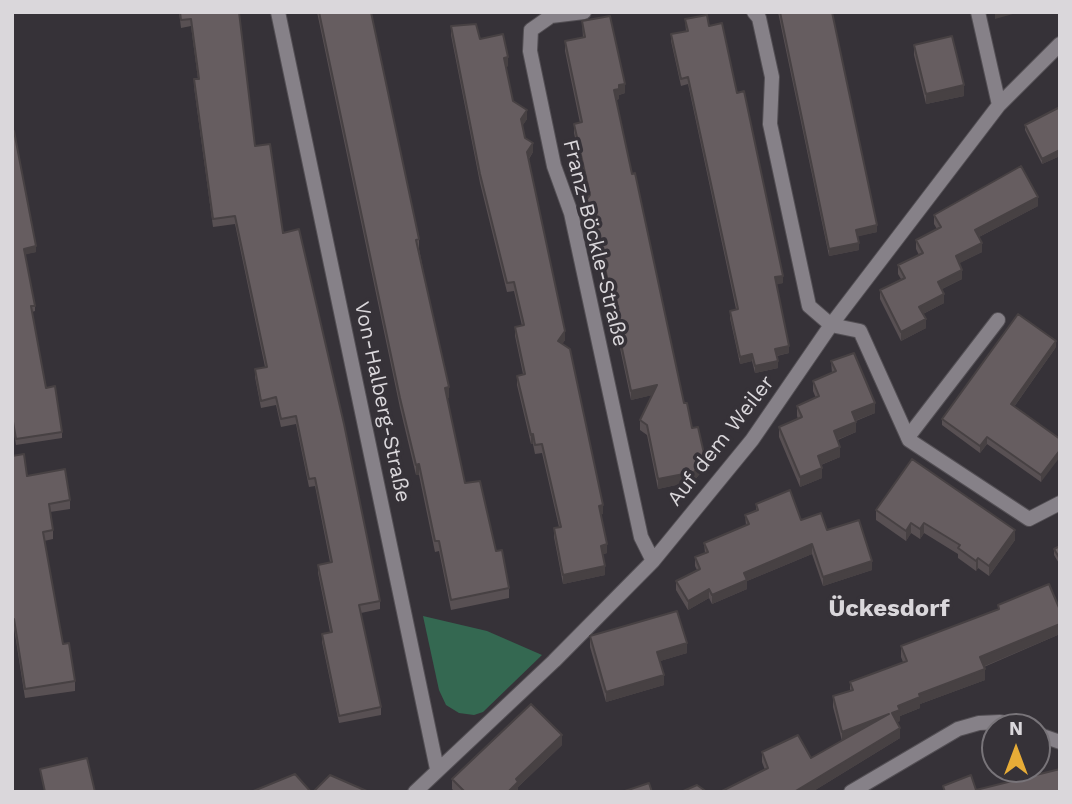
<!DOCTYPE html>
<html>
<head>
<meta charset="utf-8">
<style>
	body { margin:0 }
	#map { position:relative; width:1072px; height:804px; overflow:hidden; background:#363238; font-family:"Work Sans",sans-serif }
	canvas { display:block }
	.frame { position:absolute; inset:0; border:14px solid #dad7db; pointer-events:none }
	.north { position:absolute; left:981px; top:713px; width:70px; height:70px; box-sizing:border-box; background:#363238; border:2px solid #787479; border-radius:50%; rotate:0deg; font-size:19px; font-weight:700; line-height:28px; text-align:center; color:#dad7db }
	.north::after { content:''; display:block; margin:auto; width:24px; height:32px; background:#e7ac37; clip-path:polygon(50% 0,100% 100%,50% 72%,0 100%) }
</style>
</head>
<body>
<div id="map">
<canvas width="1072" height="804"></canvas>
<div class="frame"></div>
<div class="north">N</div>
</div>
<script>
const g = document.querySelector('canvas').getContext('2d');
g.lineJoin = 'round';
function fill(path, color) { g.fillStyle = color; g.fill(path, 'evenodd'); }
const poly = rows => new Path2D(rows.map(r => 'M' + r).join(''));
function stroke(path, color, width, dash) { g.strokeStyle = color; g.lineWidth = width; g.lineCap = dash ? 'butt' : 'round'; g.setLineDash(dash || []); g.stroke(path); }
function drawText(font, color, halo, rows, align = 'center') {
  g.font = font + ' "Work Sans",sans-serif'; g.lineWidth = 7; g.setLineDash([]); g.textBaseline = 'middle'; g.strokeStyle = halo; g.fillStyle = color; for (const [text, x, y, turn = 0] of rows) {
    g.save(); g.translate(x, y); g.rotate((+turn || 0) * Math.PI / 180); g.textAlign = isNaN(turn) ? turn : align; if (halo) g.strokeText(text, 0, 0); g.fillText(text, 0, 0); g.restore();
  }
}
fill(poly([
	[423,616,487,631,542,655,483,712,474,715,459,713,446,705,439,690]
]), '#346851');
const lane = poly([
	[908,437,998,320]
]);
const street = poly([
	[278,12,437,769],
	[584,12,551,16,531,30,530,51,554,166,571,213,641,537,653,561],
	[754,12,759,18,772,77,770,124,809,306,831,325,860,331,909,440,1029,519,1060,503],
	[978,12,999,105],
	[1037,734,1060,742],
	[415,792,554,661,653,561,752,440,831,325,999,105,1060,44],
	[851,792,958,729,979,723,1000,722,1018,727]
]);
stroke(lane, '#534f54', 16);
stroke(street, '#534f54', 16);
stroke(lane, '#868188', 14);
stroke(street, '#868188', 14);
fill(poly([
	[179,12,239,12,255,146,283,233,380,601,380,609,361,613,381,707,381,715,339,723,322,642,322,634,330,632,318,573,318,565,330,562,315,486,309,487,296,424,281,427,276,405,261,408,255,377,255,369,265,367,235,224,213,227,194,87,194,79,198,79,191,26,181,28],
	[317,12,371,12,419,239,419,249,449,398,447,398,465,483,496,551,509,588,509,598,451,610,439,551,435,552,419,475,416,475,400,408],
	[778,12,832,12,877,232,858,236,859,250,829,256],
	[685,19,709,26,737,93,783,283,776,284,789,353,777,356,778,368,755,373,752,361,740,364,730,318,730,311,736,309,688,84,681,86,671,41,671,34,686,31],
	[582,21,625,93,619,95,619,99,616,100,632,174,684,403,705,467,694,481,658,489,647,435,640,430,640,420,652,395,631,400,593,221,583,214,583,205,588,198,574,133,574,124,580,123,565,51,565,41,583,38],
	[451,26,480,39,508,66,506,67,513,101,527,119,522,126,525,138,533,152,529,159,565,340,562,344,603,514,601,514,607,553,603,554,605,575,563,584,554,537,554,528,559,527,542,453,535,454,533,444,531,444,517,385,517,376,523,374,515,336,515,327,522,326,514,291,507,292,480,183,451,35],
	[914,45,964,96,926,104,914,55],
	[1060,107,1060,156,1042,164,1025,130,1025,125],
	[12,132,36,252,25,254,35,306,35,311,32,312,46,388,62,432,62,438,16,445,12,421],
	[1038,206,979,237,982,252,959,263,962,279,942,289,944,303,923,314,926,328,901,341,880,299,880,290,901,279,898,274,898,265,919,255,916,249,916,240,937,229,934,224,934,215],
	[1056,347,1014,407,1060,439,1041,482,987,444,980,453,942,425,942,419],
	[831,361,875,413,856,421,856,432,838,440,840,457,821,465,822,478,800,487,779,437,779,427,798,419,797,416,797,406,816,398,813,391,813,381,832,373],
	[12,456,27,476,70,500,70,509,50,512,53,530,53,539,44,541,63,644,75,681,75,691,25,698,14,628,12,628],
	[756,504,801,520,827,530,872,570,823,586,812,554,747,581,747,589,712,604,709,598,688,610,676,590,676,581,697,570,695,566,695,557,705,553,704,543,746,525,745,515,756,510],
	[876,510,1015,540,989,576,978,568,976,571,958,558,958,554,924,533,920,539,911,533,906,541,876,520],
	[1060,546,1060,565,1054,555,1054,549],
	[998,605,1060,610,1060,634,984,667,985,680,920,704,920,708,900,716,900,721,897,722,900,738,812,792,720,792,765,770,762,762,762,752,811,758,842,741,833,707,833,696,850,691,850,682,903,662,901,657,901,646,998,609],
	[590,636,687,653,660,661,664,685,606,702,590,647],
	[562,745,518,787,518,792,455,792,452,789,452,779]
]), '#585053');
fill(poly([
	[995,12,1020,12,995,19],
	[508,57,508,66,504,67,504,58],
	[625,84,625,93,619,95,619,99,614,100,614,90,619,85],
	[964,85,964,96,926,104,926,94],
	[527,110,527,119,521,128,521,119],
	[533,143,533,152,527,161,527,152],
	[1060,150,1060,156,1042,164,1042,159],
	[1038,197,1038,206,975,239,975,230],
	[877,225,877,232,856,237,856,230],
	[859,243,859,250,829,256,829,249],
	[982,243,982,252,956,265,956,256],
	[36,246,36,252,24,255,24,249],
	[962,270,962,279,938,291,938,282],
	[783,276,783,283,775,285,775,277],
	[944,294,944,303,919,316,919,307],
	[926,319,926,328,901,341,901,332],
	[565,331,565,340,558,350,558,341],
	[1056,341,1056,347,1011,411,1011,404],
	[789,346,789,353,775,356,775,349],
	[752,354,752,361,740,364,740,357],
	[778,361,778,368,755,373,755,366],
	[657,385,657,394,631,400,631,391],
	[449,387,449,398,445,399,445,388],
	[875,403,875,413,852,422,852,412],
	[856,422,856,432,834,441,834,431],
	[533,434,533,444,531,444,531,435],
	[987,437,987,444,980,453,980,446],
	[840,447,840,457,818,466,818,456],
	[1060,450,1060,457,1041,482,1041,475],
	[705,458,705,467,694,481,658,489,658,479],
	[419,464,419,475,416,475,416,465],
	[822,468,822,478,800,487,800,477],
	[603,505,603,514,599,515,599,506],
	[911,523,911,533,906,541,906,531],
	[924,523,924,533,920,539,920,529],
	[1015,530,1015,540,989,576,989,566],
	[607,544,607,553,601,555,601,546],
	[812,544,812,554,747,581,747,589,712,604,712,595,744,573],
	[978,558,978,568,976,571,976,561],
	[872,561,872,570,823,586,823,577],
	[605,566,605,575,563,584,563,575],
	[709,589,709,598,688,610,688,601],
	[1060,624,1060,634,980,668,980,657],
	[687,643,687,653,657,662,657,652],
	[985,669,985,680,920,704,920,708,900,716,900,721,892,724,892,713,898,706,919,694],
	[664,675,664,685,606,702,606,692],
	[889,714,842,743,842,732],
	[900,728,900,738,812,792,794,792],
	[562,735,562,745,518,787,518,792,508,792,516,779]
]), '#474143');
const building = poly([
	[180,12,239,12,255,146,270,144,283,233,299,229,344,424,380,601,359,605,381,707,339,716,322,634,332,632,318,565,332,562,315,478,309,479,296,416,281,419,276,397,261,401,255,369,267,367,235,216,213,219,194,79,199,79,191,19,181,20,180,12],
	[319,12,371,12,419,239,416,240,449,387,445,388,465,483,480,481,496,551,502,550,509,588,451,600,439,541,435,541,419,464,416,465,400,398,319,12],
	[780,12,832,12,877,225,856,230,859,243,829,249,780,12],
	[707,15,709,26,722,23,737,93,744,91,783,276,775,277,789,346,775,349,778,361,755,366,752,354,740,357,730,311,738,309,688,77,681,79,671,34,688,31,685,19,707,15],
	[610,16,625,84,619,85,619,89,614,90,632,174,635,173,684,403,687,403,692,428,698,427,705,458,694,472,658,479,647,425,640,420,657,385,631,391,593,211,583,205,590,195,574,124,582,122,565,41,585,37,582,21,610,16],
	[476,24,480,39,503,34,508,57,504,58,513,101,527,110,521,119,525,138,533,143,527,152,565,331,558,341,570,349,603,505,599,506,607,544,601,546,605,566,563,575,554,528,561,527,542,444,535,445,533,434,531,435,517,376,525,374,515,327,524,325,514,282,507,283,480,174,451,26,476,24],
	[952,36,964,85,926,94,914,45,952,36],
	[1060,107,1060,150,1042,159,1025,125,1060,107],
	[14,131,36,246,24,249,35,306,31,306,46,388,55,386,62,432,16,439,12,416,12,132,14,131],
	[1021,166,1038,197,975,230,982,243,956,256,962,270,938,282,944,294,919,307,926,319,901,332,880,290,905,278,898,265,923,253,916,240,941,227,934,215,1021,166],
	[1018,314,1056,341,1011,404,1060,439,1060,450,1041,475,987,437,980,446,942,419,1018,314],
	[854,353,875,403,852,412,856,422,834,431,840,447,818,456,822,468,800,477,779,427,802,417,797,406,819,396,813,381,836,371,831,361,854,353],
	[24,454,27,476,65,469,70,500,49,504,53,530,43,532,63,644,69,643,75,681,25,689,14,619,12,619,12,456,24,454],
	[912,459,1015,530,989,566,978,558,976,561,958,548,960,545,924,523,920,529,911,523,906,531,876,510,912,459],
	[790,490,801,520,821,513,827,530,859,520,872,561,823,577,812,544,744,573,747,580,712,595,709,589,688,601,676,581,700,569,695,557,708,552,704,543,749,524,745,515,758,510,756,504,790,490],
	[1060,546,1060,559,1054,549,1060,546],
	[1049,584,1060,610,1060,624,980,657,985,669,919,694,920,697,898,706,900,710,892,713,900,728,794,792,720,792,768,768,762,752,798,735,811,758,889,714,842,732,833,696,853,690,850,682,907,661,901,646,999,609,998,605,1049,584],
	[677,611,687,643,657,652,664,675,606,692,590,636,677,611],
	[531,704,562,735,516,779,518,782,508,792,465,792,452,779,531,704],
	[87,758,95,792,45,792,40,769,87,758],
	[1060,769,1060,792,945,792,943,786,971,775,976,790,1060,769],
	[295,774,311,792,251,792,295,774],
	[330,775,369,792,313,792,330,775],
	[649,783,652,792,622,792,649,783],
	[697,785,707,792,681,792,697,785]
]);
fill(building, '#665d60');
stroke(building, '#474143', 2);
drawText('21px', '#dad7db', '#363238', [
	["Franz-Böckle-Straße",595,243,76],
	["Von-Halberg-Straße",382,402,78],
	["Auf dem Weiler",721,441,-52]
]);
drawText('bold 24px', '#dad7db', '#363238', [
	["Ückesdorf",889,609]
]);
</script>
</body>
</html>
